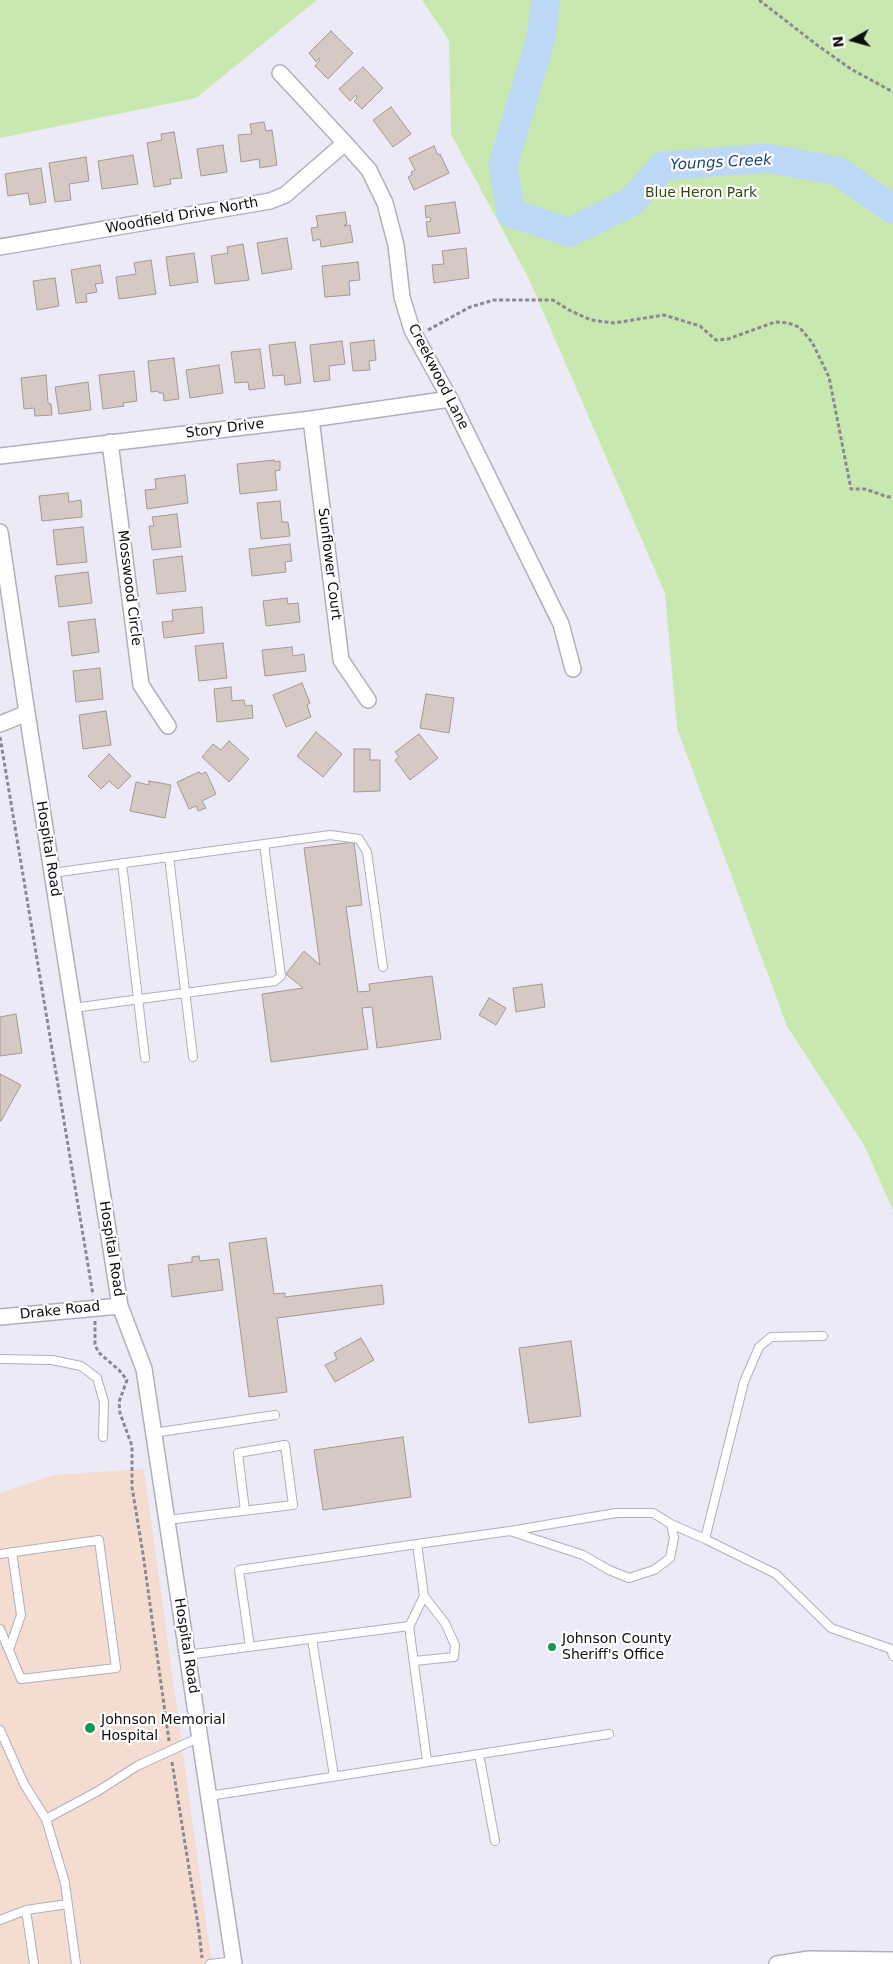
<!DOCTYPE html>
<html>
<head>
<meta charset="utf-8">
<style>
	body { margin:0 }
	#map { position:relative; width:893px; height:1964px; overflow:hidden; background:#ebeaf6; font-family:"DejaVu Sans",sans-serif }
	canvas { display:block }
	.north { position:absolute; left:828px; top:15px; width:50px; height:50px; -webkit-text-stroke:4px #fff; paint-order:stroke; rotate:263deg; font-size:14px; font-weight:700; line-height:20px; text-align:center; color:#0e0e12 }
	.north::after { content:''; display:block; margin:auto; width:18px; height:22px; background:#0e0e12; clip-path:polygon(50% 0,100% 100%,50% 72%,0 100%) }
</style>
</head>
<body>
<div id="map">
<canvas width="893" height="1964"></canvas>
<div class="north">N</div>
</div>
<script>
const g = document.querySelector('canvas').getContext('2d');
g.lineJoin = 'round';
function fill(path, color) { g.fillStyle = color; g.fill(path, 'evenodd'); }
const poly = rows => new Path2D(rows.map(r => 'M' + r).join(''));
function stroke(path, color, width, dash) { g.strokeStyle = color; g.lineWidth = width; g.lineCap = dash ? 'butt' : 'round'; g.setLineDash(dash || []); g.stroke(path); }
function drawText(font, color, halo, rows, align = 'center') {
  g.font = font + ' "DejaVu Sans",sans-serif'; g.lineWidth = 4.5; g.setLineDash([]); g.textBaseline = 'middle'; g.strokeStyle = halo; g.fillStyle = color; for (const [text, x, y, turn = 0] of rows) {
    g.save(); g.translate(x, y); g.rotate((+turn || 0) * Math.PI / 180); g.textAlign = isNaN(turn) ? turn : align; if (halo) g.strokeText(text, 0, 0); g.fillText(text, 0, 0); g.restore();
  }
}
fill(poly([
	[144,1469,212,1964,0,1964,0,1493,53,1475]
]), '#f4dcd1');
fill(poly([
	[0,0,317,0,196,98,0,138],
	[422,0,893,0,893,1210,864,1145,787,1026,677,728,665,593,529,279,451,134,449,40]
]), '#c9e8af');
stroke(poly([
	[546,0,541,38,503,165,511,213,570,232,631,202,663,166,767,158,838,171,893,209]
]), '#bdd7f6', 29);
const building = poly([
	[331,31,353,53,328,79,315,66,320,60,319,58,316,62,309,53,331,31],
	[363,67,383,88,362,109,354,101,357,98,356,95,350,101,339,89,363,67],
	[391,107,411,134,393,147,373,120,391,107],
	[264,122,266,131,272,130,277,165,260,168,259,159,241,162,238,135,252,134,250,124,264,122],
	[174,132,182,178,170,179,171,184,154,187,147,143,162,140,161,134,174,132],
	[223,145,227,172,201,176,197,149,223,145],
	[434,146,438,155,440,154,449,173,414,190,408,177,412,175,411,172,415,170,409,158,434,146],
	[133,155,138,184,102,189,98,161,133,155],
	[86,157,89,181,69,184,71,200,55,202,49,163,86,157],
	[41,168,46,202,30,205,28,193,8,196,5,174,41,168],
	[455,202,460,233,428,237,426,222,431,221,430,217,426,218,425,206,455,202],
	[345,212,347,224,344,225,344,226,350,225,353,242,321,247,320,239,313,241,311,228,318,227,316,216,345,212],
	[287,238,292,269,262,274,257,243,287,238],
	[243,244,249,280,215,284,211,256,228,253,227,247,243,244],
	[466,248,469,278,434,283,432,265,444,264,442,251,466,248],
	[194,253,198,282,170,286,166,257,194,253],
	[151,260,156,294,119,299,116,277,136,274,134,263,151,260],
	[358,262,360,280,349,281,350,295,325,297,322,266,358,262],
	[100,265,103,283,95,284,97,292,86,294,87,302,76,303,71,270,100,265],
	[55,278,59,306,37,310,33,281,55,278],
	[374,340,376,360,369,361,370,370,353,371,350,343,374,340],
	[342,341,345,364,329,366,330,380,314,382,310,345,342,341],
	[295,342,301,383,285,385,284,375,273,376,269,345,295,342],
	[260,349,265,388,249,390,248,382,235,383,231,352,260,349],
	[174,358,179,399,164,401,163,393,159,393,158,391,151,392,148,361,174,358],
	[219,365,223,393,190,398,186,370,219,365],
	[134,371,137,401,123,403,124,406,103,409,99,375,134,371],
	[46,375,48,403,51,404,52,415,35,416,34,408,24,409,21,378,46,375],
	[88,382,91,410,59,414,55,387,88,382],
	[274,460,274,462,280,461,280,470,275,471,277,490,240,494,237,464,274,460],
	[185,475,188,503,147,509,145,490,156,489,155,479,185,475],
	[68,493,69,502,81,500,82,517,42,521,39,496,68,493],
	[280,501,282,522,288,522,290,536,261,539,257,503,280,501],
	[177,514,181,547,152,550,149,526,154,526,152,517,177,514],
	[83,527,87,562,57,565,53,530,83,527],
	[290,544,292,561,285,562,286,572,252,576,249,549,290,544],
	[182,556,186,591,157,594,153,560,182,556],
	[88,572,92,603,59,607,55,576,88,572],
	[287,598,288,604,298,603,300,622,266,626,263,601,287,598],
	[202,607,204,633,164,638,162,622,173,621,172,610,202,607],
	[95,619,99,652,72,656,68,622,95,619],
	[223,643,227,678,199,681,195,646,223,643],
	[292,647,293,656,304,654,306,671,265,676,262,650,292,647],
	[100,668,103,699,76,702,73,671,100,668],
	[302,683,310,703,307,705,311,717,286,727,273,695,302,683],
	[231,687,232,701,244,700,245,706,252,705,253,718,217,722,214,689,231,687],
	[426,694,454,698,449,733,420,728,426,694],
	[106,711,111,745,83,749,79,715,106,711],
	[316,732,342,754,323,777,297,756,316,732],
	[419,734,438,758,410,780,395,760,399,757,395,752,419,734],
	[229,741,249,759,229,782,202,757,213,744,221,750,229,741],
	[354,749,370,749,370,760,380,760,380,791,354,792,354,749],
	[109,754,131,776,118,789,109,781,101,789,88,776,109,754],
	[199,772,201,774,206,772,216,794,202,801,206,808,198,811,196,806,189,809,177,782,199,772],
	[149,781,171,785,165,818,130,811,136,782,149,785,149,781],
	[354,842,362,905,346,907,358,992,370,991,369,984,432,976,441,1039,377,1048,372,1007,362,1008,368,1049,271,1062,262,994,303,988,286,974,304,951,320,965,304,848,354,842],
	[542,984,545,1007,516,1012,513,988,542,984],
	[489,998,506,1008,496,1025,479,1015,489,998],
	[16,1014,22,1053,0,1056,0,1017,16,1014],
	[0,1074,21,1085,1,1121,0,1121,0,1074],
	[266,1238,274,1294,285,1293,285,1297,382,1285,384,1304,277,1318,287,1392,249,1397,229,1243,266,1238],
	[199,1256,200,1261,219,1259,223,1290,172,1297,168,1265,192,1262,192,1257,199,1256],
	[361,1338,374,1360,335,1382,325,1365,337,1359,334,1353,361,1338],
	[571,1341,581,1416,529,1423,519,1348,571,1341],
	[403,1437,411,1497,323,1510,314,1450,403,1437]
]);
fill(building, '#d6c9c3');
stroke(building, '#a49893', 1);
const lane = poly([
	[169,857,193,1057],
	[122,863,145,1058],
	[52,873,330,835,359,839,367,852,383,967],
	[73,1008,275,981,281,976,264,844],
	[0,1359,52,1360,81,1366,97,1378,104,1402,103,1437],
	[153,1433,275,1415],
	[167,1520,293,1505,285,1445,238,1453,245,1511],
	[671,1524,705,1539,776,1574,831,1628,891,1649,893,1656],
	[705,1539,744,1382,759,1347,771,1337,823,1336],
	[0,1554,99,1540,116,1668,21,1679,0,1629],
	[409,1627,424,1596],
	[312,1639,334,1776],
	[250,1647,239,1570,417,1544],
	[9,1650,21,1615,12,1552],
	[187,1655,409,1626,427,1761],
	[414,1661,454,1657,455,1645,445,1623,424,1596,417,1544,510,1531,583,1555,609,1570,629,1578,654,1570,670,1558,674,1538,671,1524,653,1513,616,1513,510,1531],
	[0,1730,24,1784,46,1819,98,1791,137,1766,200,1737],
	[479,1754,495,1841],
	[209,1796,609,1734],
	[46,1819,65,1883,76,1964],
	[0,1920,26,1910],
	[34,1964,26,1910,68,1904],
	[210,1964,234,1961]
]);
const street = poly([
	[280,73,345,143,369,170,385,203,396,245,402,297,412,330,450,399,561,624,573,669],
	[0,247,270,201,285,195,345,143],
	[311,419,341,660,368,700],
	[110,442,141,685,168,726],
	[0,456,311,419,450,399],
	[0,532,27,713,120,1306,144,1369,234,1964],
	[0,724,27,713],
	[0,1317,120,1306],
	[777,1964,809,1959,893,1960]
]);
stroke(lane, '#b0afbb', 10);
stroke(street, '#b0afbb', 18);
stroke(poly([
	[759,0,817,45,851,69,893,92],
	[428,330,470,307,494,300,553,300,569,310,591,320,614,323,664,315,700,326,716,340,728,339,775,322,788,323,799,327,812,342,829,377,851,489,865,489,888,497,893,496],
	[0,737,93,1295],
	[95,1321,95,1344,98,1352,119,1370,127,1380,119,1402,120,1413,132,1446,132,1487,143,1554,169,1741],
	[172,1762,199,1931,202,1958]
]), '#8a8992', 3, [4, 2.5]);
stroke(lane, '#fff', 8);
stroke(street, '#fff', 15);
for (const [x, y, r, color] of [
	[552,1647,5,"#199654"],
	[90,1728,6,"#199654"]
]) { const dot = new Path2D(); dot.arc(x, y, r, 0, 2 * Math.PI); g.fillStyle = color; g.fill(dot); stroke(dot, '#fff', 2); }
drawText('14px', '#2e4b0a', '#fff', [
	["Blue Heron Park",701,193]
]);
drawText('14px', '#0e0e12', '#fff', [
	["Woodfield Drive North",182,216,-10],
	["Creekwood Lane",438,377,63],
	["Story Drive",225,429,-7],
	["Sunflower Court",329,564,83],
	["Mosswood Circle",129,588,83],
	["Hospital Road",48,849,81],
	["Hospital Road",111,1249,81],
	["Drake Road",60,1311,-6],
	["Hospital Road",186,1646,81]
]);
drawText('14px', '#0e0e12', '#fff', [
	["Johnson County",562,1639],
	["Sheriff's Office",562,1655],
	["Johnson Memorial",101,1720],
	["Hospital",101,1736]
], 'left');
drawText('italic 15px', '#184474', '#fff', [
	["Youngs Creek",721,163,-3]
]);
</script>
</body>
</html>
